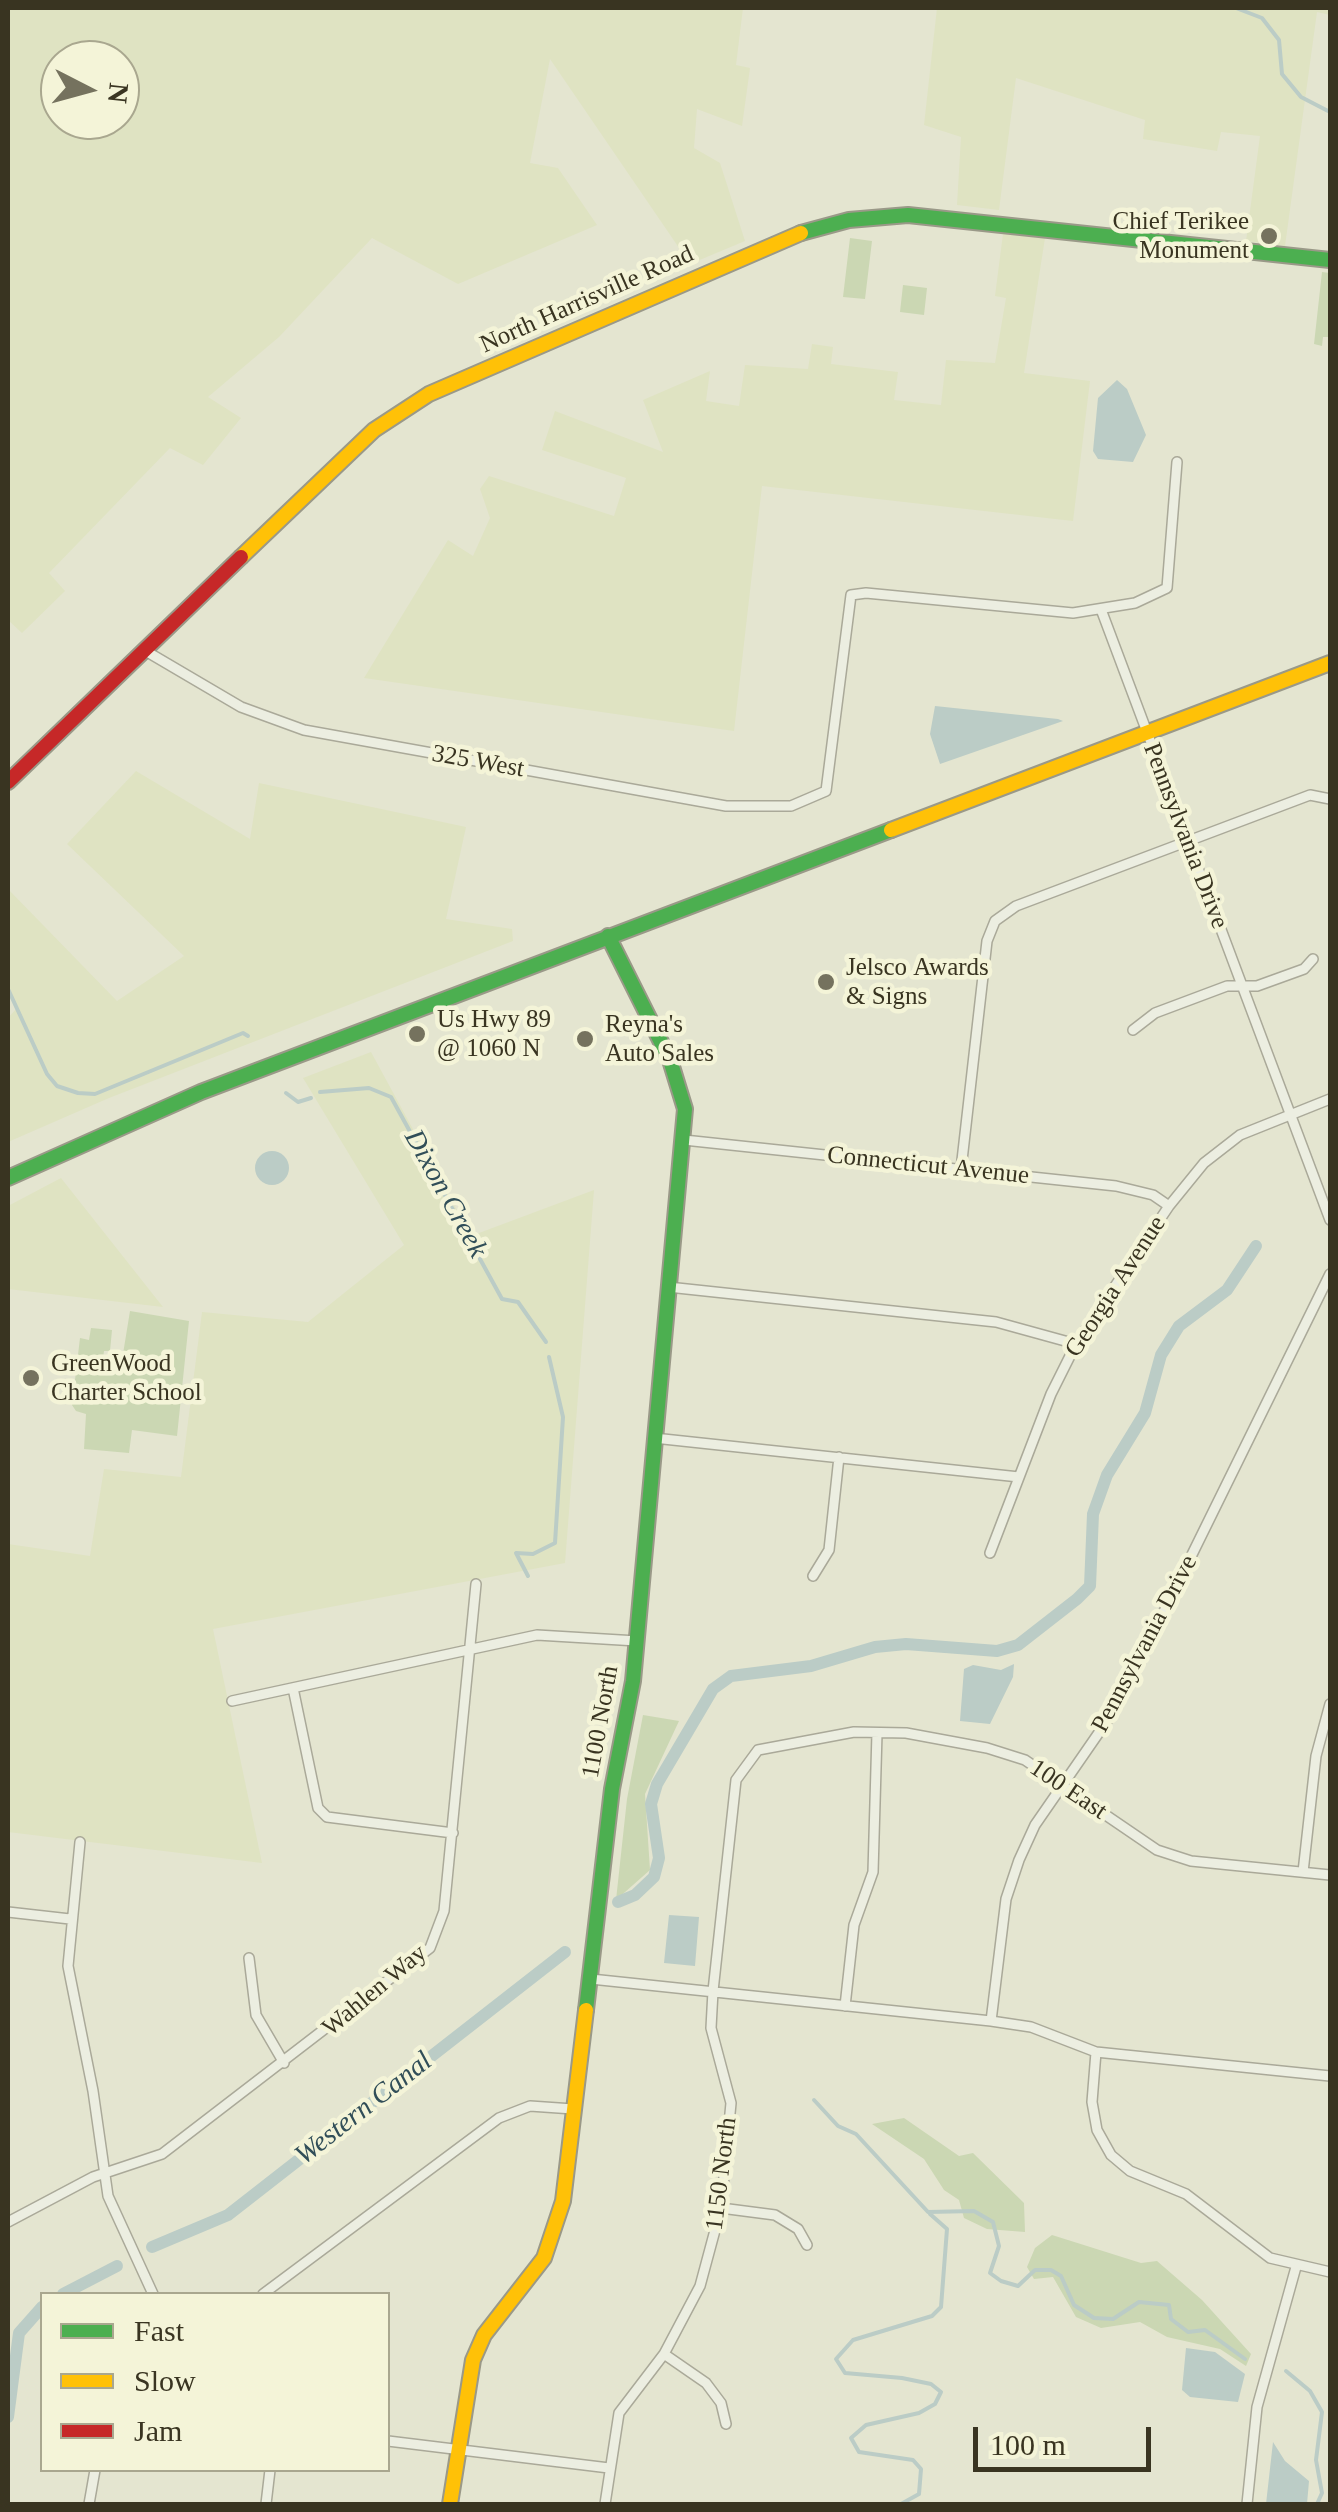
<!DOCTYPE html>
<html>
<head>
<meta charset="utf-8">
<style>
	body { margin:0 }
	#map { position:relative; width:1338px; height:2512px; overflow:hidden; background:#e4e5d0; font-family:Georgia,serif }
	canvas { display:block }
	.frame { position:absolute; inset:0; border:10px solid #393421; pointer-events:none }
	.legend { position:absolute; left:40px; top:2292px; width:350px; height:180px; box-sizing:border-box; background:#f4f4d8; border:2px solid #a9a78f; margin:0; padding:12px 18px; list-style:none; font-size:30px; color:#393421 }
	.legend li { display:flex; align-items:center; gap:20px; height:50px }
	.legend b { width:50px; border:2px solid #a9a78f }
	.north { position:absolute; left:40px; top:40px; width:100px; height:100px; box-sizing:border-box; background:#f4f4d8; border:2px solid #a9a78f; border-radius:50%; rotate:96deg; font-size:28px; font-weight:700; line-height:40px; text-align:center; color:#393421 }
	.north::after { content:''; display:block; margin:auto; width:35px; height:45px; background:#75725e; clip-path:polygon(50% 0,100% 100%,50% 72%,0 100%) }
	.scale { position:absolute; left:973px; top:2427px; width:178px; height:45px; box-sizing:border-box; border:5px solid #393421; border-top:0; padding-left:12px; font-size:30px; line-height:35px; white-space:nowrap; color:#393421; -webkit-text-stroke:8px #f4f4d8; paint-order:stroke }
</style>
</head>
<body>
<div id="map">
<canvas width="1338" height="2512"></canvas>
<div class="frame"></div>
<ul class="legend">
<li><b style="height:12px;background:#4caf50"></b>Fast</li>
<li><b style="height:12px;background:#ffc107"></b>Slow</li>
<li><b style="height:12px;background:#c62828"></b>Jam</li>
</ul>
<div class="north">N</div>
<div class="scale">100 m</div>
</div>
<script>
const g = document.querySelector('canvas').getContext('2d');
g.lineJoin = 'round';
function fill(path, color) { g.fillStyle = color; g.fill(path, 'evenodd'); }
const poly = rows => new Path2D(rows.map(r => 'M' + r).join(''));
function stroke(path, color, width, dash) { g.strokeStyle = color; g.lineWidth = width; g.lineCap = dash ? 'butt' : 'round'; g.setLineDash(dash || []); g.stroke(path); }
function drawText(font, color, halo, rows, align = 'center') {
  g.font = font + ' Georgia,serif'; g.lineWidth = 9; g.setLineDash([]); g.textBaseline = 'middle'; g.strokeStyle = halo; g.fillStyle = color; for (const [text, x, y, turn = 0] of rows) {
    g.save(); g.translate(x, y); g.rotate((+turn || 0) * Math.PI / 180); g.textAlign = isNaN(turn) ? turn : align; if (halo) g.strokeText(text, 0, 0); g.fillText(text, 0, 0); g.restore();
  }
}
fill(poly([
	[8,8,743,8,736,65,750,68,742,126,697,109,694,148,720,163,745,241,690,264,550,59,530,163,558,168,597,225,458,284,372,238,279,337,208,397,241,418,203,465,170,448,49,573,65,591,22,633,8,620],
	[60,60,120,60,120,120,60,120],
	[937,8,1330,8,1330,15,1317,12,1285,246,1246,241,1260,136,1221,132,1217,151,1143,139,1145,120,1016,78,999,210,957,205,961,137,924,125],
	[1003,234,1045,238,1024,373,1090,381,1073,521,762,486,734,731,364,678,448,540,473,556,490,518,480,489,489,476,614,516,626,478,542,450,555,411,663,452,643,400,710,371,706,401,739,406,745,365,808,369,812,344,833,347,831,364,898,372,894,400,941,405,946,360,995,363,1006,298,995,296],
	[136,771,250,839,259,783,466,827,446,919,512,929,513,941,109,1098,8,1142,8,1018,17,1008,8,992,8,889,117,1001,184,956,67,844],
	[371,1052,471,1236,594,1190,565,1563,213,1629,262,1863,8,1832,8,1544,90,1556,104,1469,181,1477,202,1312,308,1322,404,1245,303,1078],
	[61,1178,163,1307,8,1289,8,1206]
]), '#dfe3c2');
fill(poly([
	[850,238,872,241,865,299,843,297],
	[1322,272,1330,273,1330,337,1323,337,1322,346,1314,344],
	[903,285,927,288,924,315,900,312],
	[130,1311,189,1321,177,1436,132,1430,129,1453,84,1449,86,1414,76,1411,72,1405,80,1338,89,1340,91,1328,112,1330,110,1351,104,1351,103,1358,122,1360],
	[643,1715,679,1721,645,1794,650,1870,616,1900,627,1799],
	[904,2118,959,2156,973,2153,1024,2203,1025,2232,987,2229,964,2218,959,2200,944,2190,924,2159,872,2124],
	[1052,2235,1141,2263,1157,2261,1202,2300,1251,2354,1246,2366,1220,2349,1167,2337,1140,2322,1101,2328,1076,2317,1053,2277,1034,2279,1027,2267,1035,2248]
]), '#cbd7b3');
fill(poly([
	[1117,380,1127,389,1146,435,1133,462,1098,459,1093,451,1098,398],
	[935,706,1058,719,1063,721,940,764,930,734],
	'255 1168a17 17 0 1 1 34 0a17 17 0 1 1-34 0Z',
	[1014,1664,1013,1677,990,1724,960,1721,964,1669,973,1665,1001,1670],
	[669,1915,699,1917,695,1966,664,1963],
	[1186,2348,1215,2352,1245,2374,1238,2402,1190,2397,1182,2390],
	[1273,2442,1285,2461,1309,2481,1307,2504,1266,2504]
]), '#bbccc6');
stroke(poly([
	[1236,8,1262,18,1279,40,1282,74,1301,97,1330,112],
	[8,989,47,1074,57,1086,78,1093,95,1094,243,1033,248,1036],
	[320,1092,369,1088,391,1097,502,1299,518,1302,546,1342],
	[286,1093,298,1102,311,1098],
	[528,1576,516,1553,533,1554,555,1543,563,1417,549,1357],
	[814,2100,838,2126,856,2134,928,2212,974,2211,993,2222,999,2246,990,2273,1001,2281,1018,2286,1035,2270,1051,2270,1061,2276,1074,2305,1094,2318,1113,2319,1139,2302,1169,2305,1171,2319,1188,2332,1205,2330,1245,2359],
	[1286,2371,1310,2391,1322,2412,1316,2460,1322,2493,1317,2504],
	[901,2504,919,2494,921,2469,913,2460,859,2452,851,2438,866,2425,919,2413,935,2404,941,2392,931,2384,902,2378,845,2373,836,2359,853,2340,932,2316,941,2307,947,2229,930,2214]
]), '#bbccc6', 4);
stroke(poly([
	[618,1902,635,1895,654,1877,659,1858,651,1804,657,1784,713,1689,731,1676,811,1666,875,1647,906,1644,997,1651,1018,1645,1077,1599,1090,1586,1093,1514,1107,1475,1145,1413,1161,1355,1179,1326,1227,1290,1256,1246],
	[152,2247,228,2215,565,1952],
	[63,2294,117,2266],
	[8,2417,19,2333,42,2307]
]), '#bbccc6', 12);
const street = poly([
	[1102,612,1330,1220],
	[144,650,241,707,304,730,726,806,791,806,826,791,851,595,866,593,1073,613,1135,603,1167,588,1177,462],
	[1133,1030,1155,1013,1227,986,1257,986,1304,969,1313,959],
	[684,1140,1116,1186,1153,1195,1169,1206],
	[961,1169,987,941,995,921,1016,906,1310,795,1330,799],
	[668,1287,996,1322,1076,1344],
	[654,1438,1019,1477],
	[990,1553,1051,1394,1076,1344,1169,1206,1204,1163,1240,1135,1330,1099],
	[813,1576,829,1550,839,1457],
	[293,1688,318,1808,327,1817,453,1833],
	[232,1701,537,1635,637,1641],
	[80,1842,68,1966,93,2091,108,2196,153,2294],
	[1303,1872,1316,1756,1330,1704],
	[8,1912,70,1919],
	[249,1958,256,2015,284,2063],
	[591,1979,991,2021,1031,2027,1096,2052,1330,2076],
	[845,2006,854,1925,873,1872,877,1733],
	[991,2021,1006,1899,1019,1860,1035,1825,1118,1705,1330,1274],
	[1096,2052,1092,2102,1097,2130,1111,2155,1130,2171,1186,2194,1270,2258,1330,2272],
	[721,2208,775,2215,798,2229,807,2245],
	[8,2222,93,2177,162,2154,430,1948,444,1911,476,1584],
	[263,2294,499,2118,530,2106,573,2109],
	[664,2354,706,2383,721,2403,726,2424],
	[388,2441,609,2468],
	[89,2504,95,2470],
	[266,2504,270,2470],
	[605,2504,619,2413,664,2354,700,2286,721,2208,731,2103,711,2028,713,1991,736,1780,758,1750,854,1732,906,1733,987,1748,1025,1760,1157,1850,1191,1861,1330,1875],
	[1247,2504,1257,2407,1296,2267]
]);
const fast = poly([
	[801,233,849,220,908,215,1330,260],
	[8,1178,201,1092,891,830],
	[586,2010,612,1789,633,1681,685,1109,670,1060,608,936]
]);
const slow = poly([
	[241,557,374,430,429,394,801,233],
	[891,830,1330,663],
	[450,2504,473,2360,484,2335,544,2258,563,2201,586,2010]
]);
const jam = poly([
	[8,782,241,557]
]);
stroke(street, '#aaa999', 12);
stroke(fast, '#9a9988', 18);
stroke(slow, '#9a9988', 18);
stroke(jam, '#9a9988', 18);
stroke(street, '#eceee1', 9);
stroke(fast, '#4caf50', 14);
stroke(slow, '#ffc107', 14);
stroke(jam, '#c62828', 14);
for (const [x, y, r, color] of [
	[1269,236,10,"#75725e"],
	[826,982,10,"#75725e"],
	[417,1034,10,"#75725e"],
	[585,1039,10,"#75725e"],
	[31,1378,10,"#75725e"]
]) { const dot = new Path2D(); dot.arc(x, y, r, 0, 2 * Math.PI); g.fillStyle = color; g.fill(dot); stroke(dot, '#f4f4d8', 4); }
drawText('25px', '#393421', '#f4f4d8', [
	["Chief Terikee",1249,222,"right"],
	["Monument",1249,251,"right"],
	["Jelsco Awards",846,968],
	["& Signs",846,997],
	["Us Hwy 89",437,1020],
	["@ 1060 N",437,1049],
	["Reyna's",605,1025],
	["Auto Sales",605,1054],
	["GreenWood",51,1364],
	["Charter School",51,1393]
], 'left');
drawText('25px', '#393421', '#f4f4d8', [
	["North Harrisville Road",587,300,-24],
	["325 West",478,762,10],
	["Pennsylvania Drive",1185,836,69],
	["Connecticut Avenue",928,1166,6],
	["Georgia Avenue",1116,1287,-57],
	["Pennsylvania Drive",1145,1644,-62],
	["1100 North",601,1722,-80],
	["100 East",1068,1790,34],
	["Wahlen Way",375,1991,-40],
	["1150 North",722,2174,-83]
]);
drawText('italic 28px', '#314e58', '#f4f4d8', [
	["Dixon Creek",445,1194,61],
	["Western Canal",364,2109,-38]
]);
</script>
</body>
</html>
